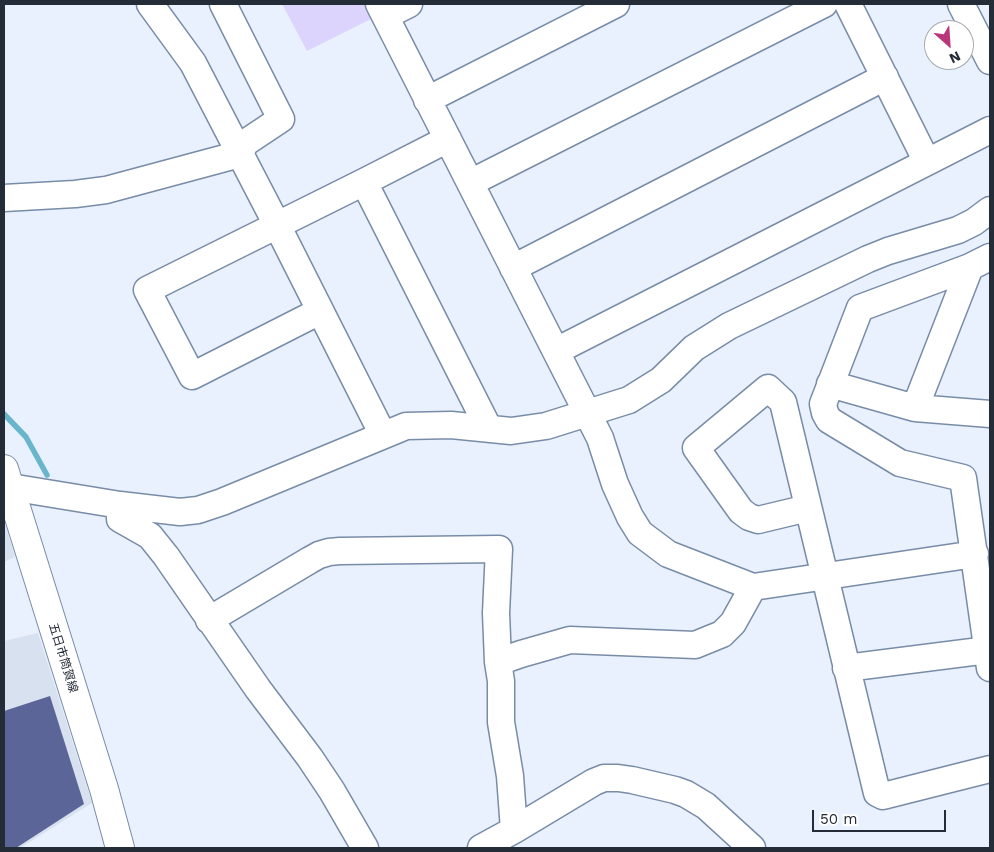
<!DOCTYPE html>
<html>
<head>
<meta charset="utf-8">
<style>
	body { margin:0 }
	#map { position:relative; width:994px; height:852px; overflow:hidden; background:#e8f1fd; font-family:"Work Sans",sans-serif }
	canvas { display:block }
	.frame { position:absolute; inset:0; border:5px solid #242c38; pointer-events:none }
	.north { position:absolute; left:924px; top:20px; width:50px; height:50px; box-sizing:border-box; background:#fff; border:1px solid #a7abaf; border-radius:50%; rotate:154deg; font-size:14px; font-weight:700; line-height:20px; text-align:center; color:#242c38 }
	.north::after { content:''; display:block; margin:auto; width:18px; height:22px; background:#ba367b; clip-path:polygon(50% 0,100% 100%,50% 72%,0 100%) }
	.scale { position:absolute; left:812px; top:810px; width:134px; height:22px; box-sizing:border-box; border:2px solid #242c38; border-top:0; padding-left:6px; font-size:15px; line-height:18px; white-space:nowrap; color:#242c38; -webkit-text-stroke:4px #fff; paint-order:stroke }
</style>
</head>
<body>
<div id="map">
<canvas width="994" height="852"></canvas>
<div class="frame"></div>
<div class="north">N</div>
<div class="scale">50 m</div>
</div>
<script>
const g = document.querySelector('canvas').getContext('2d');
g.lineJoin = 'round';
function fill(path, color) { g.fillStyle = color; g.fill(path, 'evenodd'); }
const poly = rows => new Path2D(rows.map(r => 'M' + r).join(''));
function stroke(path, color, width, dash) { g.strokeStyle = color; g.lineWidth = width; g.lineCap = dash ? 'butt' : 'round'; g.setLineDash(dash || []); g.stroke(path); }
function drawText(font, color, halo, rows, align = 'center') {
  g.font = font + ' "Work Sans","Noto Sans JP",sans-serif'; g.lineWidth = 5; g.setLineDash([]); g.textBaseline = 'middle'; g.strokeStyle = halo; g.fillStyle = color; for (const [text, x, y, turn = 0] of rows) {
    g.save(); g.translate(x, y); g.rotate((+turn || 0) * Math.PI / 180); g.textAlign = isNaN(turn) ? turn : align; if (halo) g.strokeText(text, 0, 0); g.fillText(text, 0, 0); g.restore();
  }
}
fill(poly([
	[4,521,15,557,4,562],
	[38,633,92,803,20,848,4,848,4,641]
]), '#d7e1f0');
fill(poly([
	[282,4,371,4,377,16,307,51]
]), '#dcd4fd');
stroke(poly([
	[4,414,26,437,47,475]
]), '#69b6cc', 5.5);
fill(poly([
	[50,696,84,804,16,848,4,848,4,711]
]), '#5c6598');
const minor = poly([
	[150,4,193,63,277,225,383,435],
	[379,4,600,438,615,484,630,517,640,533,668,554,753,587,975,554],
	[848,4,927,162],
	[961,4,990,61],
	[385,16,409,4],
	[427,100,616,4],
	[364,182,489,429],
	[470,183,824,4],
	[4,198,75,194,106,190,240,154,245,143,281,119,223,4],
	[990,257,970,267,860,308,823,404,825,413,829,420,900,463,963,478,990,668],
	[513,268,885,77],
	[320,311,192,376,147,290,364,182,448,139],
	[556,351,990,130],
	[830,384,915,408,990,414],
	[915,408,970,267],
	[10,487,120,505,180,512,198,510,222,502,406,426,451,425,511,431,546,426,629,400,661,380,694,348,729,326,868,259,888,251,958,230,974,222,990,210],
	[120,505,120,519,150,536,166,556,258,689,310,758,332,791,365,848],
	[808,508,758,520,749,517,741,511,696,448,768,388,783,402,877,793,883,796,990,769],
	[209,620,310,560,319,555,329,552,340,551,499,549,496,613,498,662,501,681,501,722,510,776,514,830],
	[498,662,521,654,570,640,695,645,722,634,733,623,753,587],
	[846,668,988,650],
	[481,848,514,830,594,782,604,778,618,778,632,780,675,790,686,794,706,806,752,848]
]);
const major = poly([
	[4,469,104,789,120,848]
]);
stroke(minor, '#788ca8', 29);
stroke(major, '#788ca8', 30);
stroke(minor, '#fff', 26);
stroke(major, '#fff', 28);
drawText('12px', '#242c38', '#fff', [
	["五日市筒賀線",63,658,73]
]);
</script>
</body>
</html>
